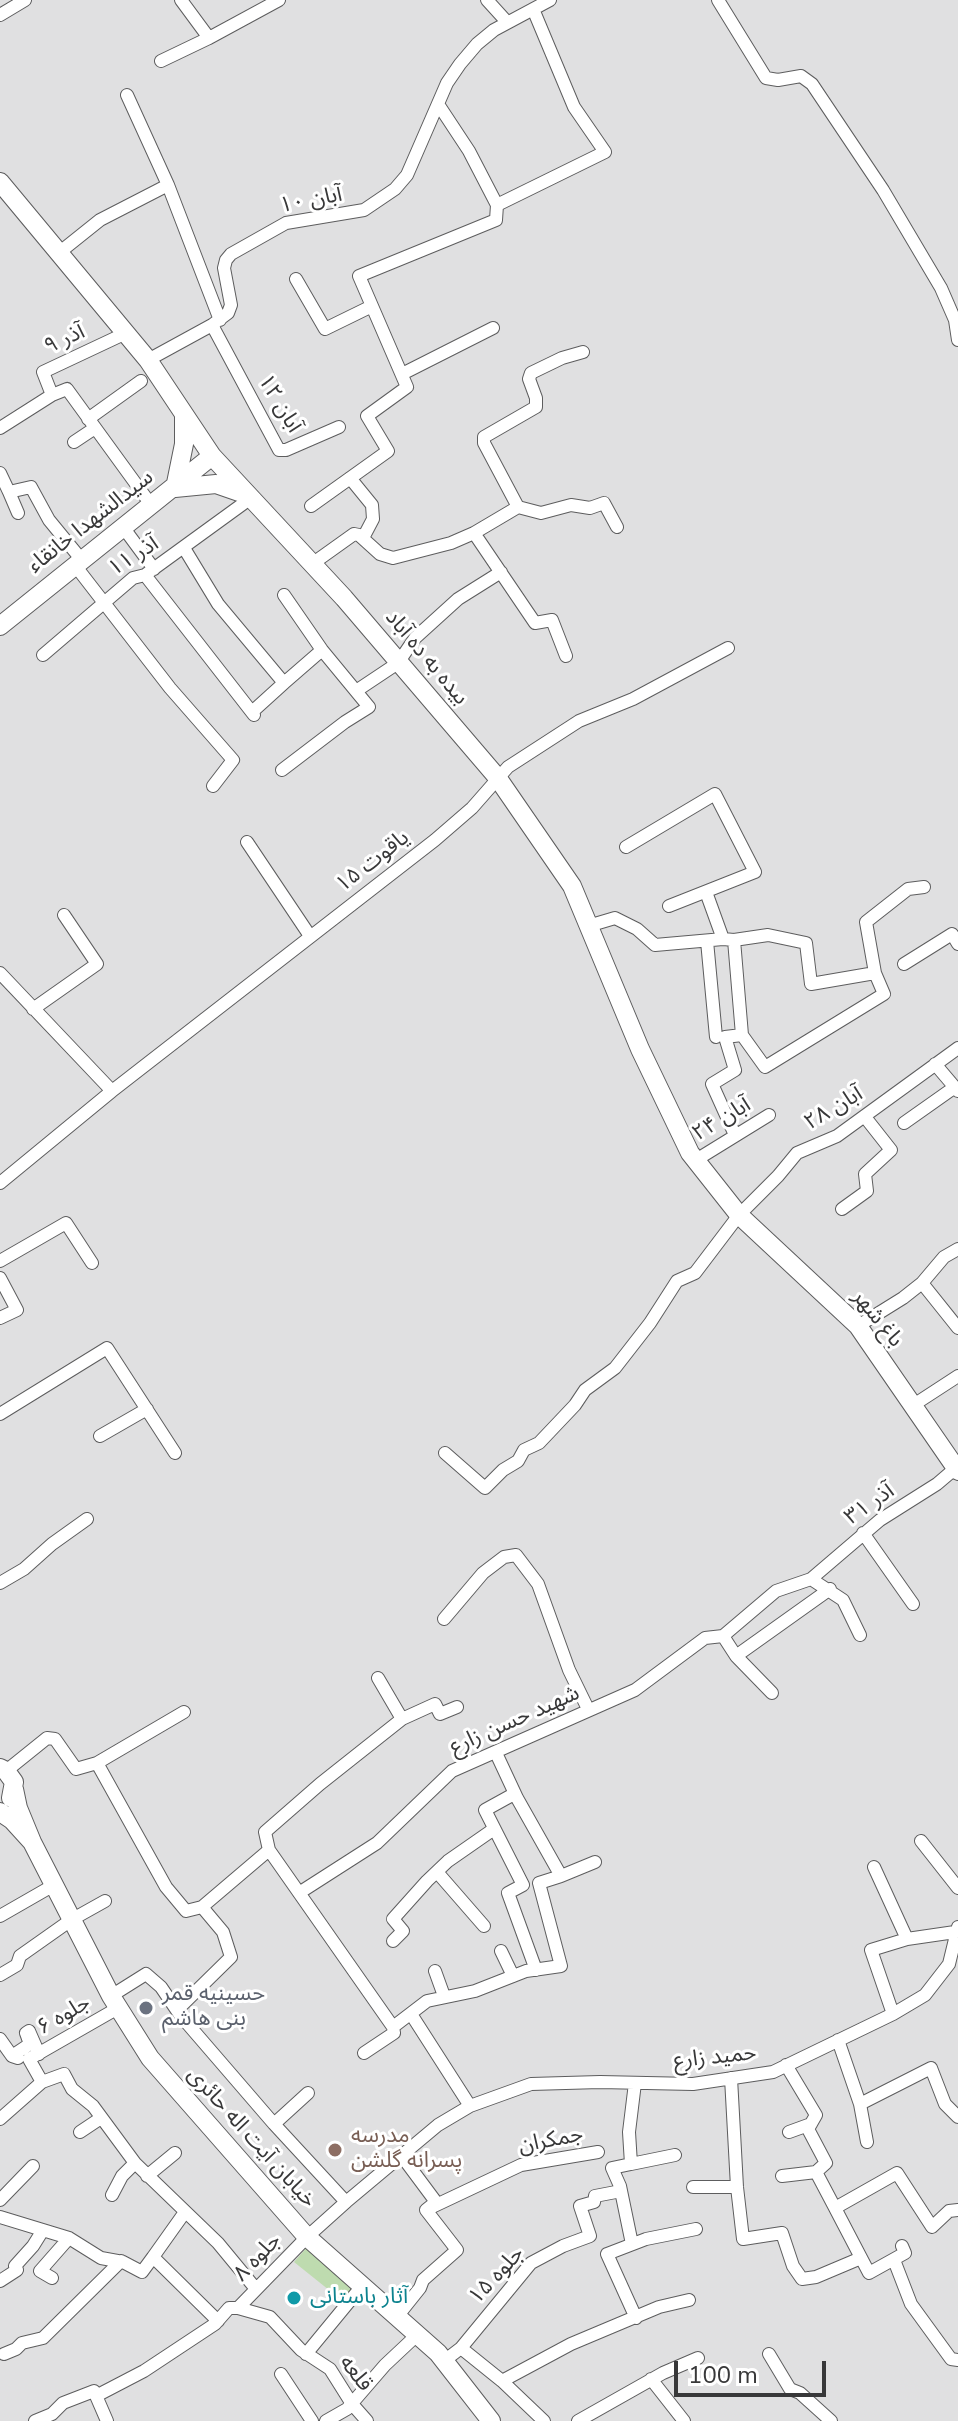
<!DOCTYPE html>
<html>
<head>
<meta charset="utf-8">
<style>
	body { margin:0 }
	#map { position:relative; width:958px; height:2421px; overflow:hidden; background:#e0e0e1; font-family:"Nunito Sans",sans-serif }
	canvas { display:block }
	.scale { position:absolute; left:674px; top:2361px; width:152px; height:36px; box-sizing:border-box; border:4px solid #383839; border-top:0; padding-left:10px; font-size:24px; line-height:28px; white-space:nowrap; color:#383839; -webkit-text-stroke:6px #fff; paint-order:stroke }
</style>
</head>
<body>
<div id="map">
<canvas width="958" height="2421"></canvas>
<div class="scale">100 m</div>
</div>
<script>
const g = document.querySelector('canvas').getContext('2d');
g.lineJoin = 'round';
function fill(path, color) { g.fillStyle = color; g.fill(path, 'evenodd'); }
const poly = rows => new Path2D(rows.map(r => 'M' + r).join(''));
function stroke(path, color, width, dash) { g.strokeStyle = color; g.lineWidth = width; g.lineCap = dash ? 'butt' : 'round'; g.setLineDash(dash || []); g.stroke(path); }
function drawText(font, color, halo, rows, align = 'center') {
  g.font = font + ' "Nunito Sans","Noto Sans Arabic",sans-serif'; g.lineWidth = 6; g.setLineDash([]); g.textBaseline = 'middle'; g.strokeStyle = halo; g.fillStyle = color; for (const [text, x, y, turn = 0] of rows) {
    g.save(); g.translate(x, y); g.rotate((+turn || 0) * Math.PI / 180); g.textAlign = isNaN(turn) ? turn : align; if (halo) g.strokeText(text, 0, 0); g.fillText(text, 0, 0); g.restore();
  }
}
fill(poly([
	[308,2246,353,2289,344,2302,294,2262]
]), '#bedbaf');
const street = poly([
	[181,0,209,38,279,0],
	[487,0,507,22],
	[718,0,766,78,778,80,801,76,812,84,883,190,941,288,955,320,958,340],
	[0,15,25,0],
	[161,61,209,38],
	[127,95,168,185,220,320],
	[497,205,605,152,574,107,533,9],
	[60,252,100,220,168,185],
	[296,279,325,329,372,306],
	[212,325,279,450,286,450,339,427],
	[148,360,212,325,228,313,231,305,224,268,226,260,231,254,286,223,364,210,395,189,407,175,447,83,460,64,477,44,494,30,550,0],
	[402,374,493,328],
	[52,395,43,372,126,333],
	[88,419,141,381],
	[0,428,52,395,67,389,152,506],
	[74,442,95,428],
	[0,473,9,492,31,487,49,520,81,559],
	[350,478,372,505,373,519,363,538],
	[9,492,18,513],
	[311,506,388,451,367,416,407,387,359,276,496,220,497,205,469,151,438,104],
	[518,507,484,443,484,437,536,407,536,398,529,379,531,373,562,358,583,352],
	[123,527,154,569],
	[474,533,535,623,552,620,566,656],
	[184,548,218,604,284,683,252,712],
	[74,564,170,688,233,760,213,786],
	[312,564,354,534,359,535,380,554,393,558,451,543,474,533,518,507,541,513,571,505,590,508,604,503,617,527],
	[145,575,254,715],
	[43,655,133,578,145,575,251,498],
	[284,683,322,650],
	[356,691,398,663,415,638,458,599,501,572],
	[282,770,345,722,369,707,322,650,284,595],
	[247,842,310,936],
	[626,847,715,794,755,872,669,906],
	[706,892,723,939,734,940,742,1035,725,1037,735,1070,712,1084,735,1135],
	[588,926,615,918,637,929,655,945,723,939],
	[734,940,768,935,806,943,811,984,875,973],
	[707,941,716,1037],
	[904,964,952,934,958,944],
	[0,973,112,1091],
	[33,1009,97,964,64,915],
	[742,1035,765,1067,884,994,875,973,866,922,908,889,924,887],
	[935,1064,958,1091],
	[904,1123,955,1087],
	[696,1160,769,1115],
	[0,1183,112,1091,435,840,472,808,508,767,579,721,633,699,728,648],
	[842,1209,867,1191,865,1174,891,1150,865,1117],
	[0,1261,66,1223,92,1263],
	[0,1278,17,1310,0,1318],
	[922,1283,958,1328],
	[858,1326,903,1298,922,1283,944,1257,958,1249],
	[912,1406,958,1376],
	[0,1414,107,1348,175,1453],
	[100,1436,147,1409],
	[445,1453,485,1488,503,1470,518,1461,524,1450,539,1443,575,1405,585,1390,615,1368,650,1323,677,1281,695,1273,739,1215,778,1176,797,1153,837,1136,958,1048],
	[863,1533,913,1604],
	[811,1579,880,1520,937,1484,958,1466],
	[0,1583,24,1569,52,1544,87,1519],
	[444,1619,483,1573,504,1557,516,1555,538,1584,569,1670,588,1709],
	[723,1636,776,1591,811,1579,843,1600,860,1635],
	[723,1636,736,1656,772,1693],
	[736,1656,830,1589],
	[402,1719,435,1704,440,1714,457,1707],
	[97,1763,166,1887,186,1911,202,1907],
	[6,1771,47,1738,55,1739,76,1769,97,1763,184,1712],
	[514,1794,485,1810,523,1885,508,1893,536,1970],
	[921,1841,958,1888],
	[269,1850,265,1832,320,1784,402,1719,378,1678],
	[874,1867,907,1939,871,1950,893,2014],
	[437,1872,484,1926],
	[561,1876,595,1862],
	[299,1893,377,1843,452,1771,635,1690,705,1638,723,1636],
	[0,1916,54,1885],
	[907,1939,955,1932],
	[393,1941,403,1931,393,1919,427,1881,448,1861,494,1829],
	[501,1951,513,1976],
	[435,1971,444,1996],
	[0,1975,17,1965,20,1956,71,1920,105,1901],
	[111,1996,146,1974,161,1987,180,2015,274,2124,346,2202],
	[177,2010,231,1957,223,1932,202,1907,269,1850,393,2027],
	[0,2039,12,2056,18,2058],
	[838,2040,860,2104,867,2142],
	[364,2053,394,2033,393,2027,427,2001,475,1991,526,1971,561,1966,539,1883,561,1876,517,1798,496,1753],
	[12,2056,30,2044,26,2033,29,2031,39,2054],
	[29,2059,42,2082,64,2074,72,2089,93,2106,135,2163,218,2243,256,2289],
	[29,2059,118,2008],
	[786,2065,816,2115,808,2129,826,2163,816,2172,835,2208,897,2173,932,2227,949,2211,958,2210],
	[731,2078,737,2187,743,2239,782,2233,793,2266,802,2279,816,2277,861,2258],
	[860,2104,931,2068,945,2104,958,2117],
	[470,2106,531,2084,600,2082,693,2084,773,2072,893,2014,925,1995,949,1964,958,1927],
	[0,2119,42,2082],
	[274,2124,308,2093],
	[80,2132,101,2118],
	[789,2132,811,2124],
	[631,2164,675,2155],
	[147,2176,175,2153],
	[782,2176,816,2172],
	[693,2187,737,2187],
	[112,2195,122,2176,135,2163],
	[0,2200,33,2166],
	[432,2207,521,2165,598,2152],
	[835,2208,869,2273,905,2253,902,2246],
	[185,2212,153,2257,218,2321],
	[0,2217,69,2238,101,2258,123,2262,142,2272,153,2257],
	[632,2244,620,2186,612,2168,631,2164,629,2132,635,2083],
	[894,2260,911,2304,951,2359,958,2360],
	[52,2278,40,2271,69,2238],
	[0,2281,17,2270,15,2266,33,2246,43,2230],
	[238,2308,307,2237,346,2202,438,2125,470,2106,411,2014],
	[396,2318,420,2288,423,2280,457,2250,426,2210,436,2202,401,2155],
	[636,2318,607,2254,646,2239,696,2229],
	[461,2348,502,2381,544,2421],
	[4,2354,16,2349,22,2343,43,2338,121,2261],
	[306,2354,362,2286],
	[769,2354,790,2389,800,2393,831,2421],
	[444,2361,461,2348,531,2263,563,2246,590,2236,580,2206,594,2202,595,2196,621,2191],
	[281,2374,312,2421],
	[651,2379,684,2421],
	[502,2381,571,2344,659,2307,689,2300],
	[96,2396,144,2371,215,2324,229,2308,238,2308,270,2317,301,2350,330,2369,352,2404,367,2421],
	[35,2421,52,2414,63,2403,94,2391,107,2421],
	[326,2421,347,2409,385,2365,417,2335],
	[578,2421,663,2373,698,2358]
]);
const secondary = poly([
	[0,182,148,360,212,456,344,598,497,777,572,886,640,1049,690,1153,739,1215,858,1326,958,1471],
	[184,416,184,444,175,488,216,484,242,493],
	[0,626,212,456],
	[0,1768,6,1771,14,1782,11,1798],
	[0,1812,12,1820,32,1842,18,1808,14,1789],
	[32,1842,111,1996,150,2058,307,2237,438,2353,491,2421]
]);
stroke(street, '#5d5d5e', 14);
stroke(secondary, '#5d5d5e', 20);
stroke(street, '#fff', 12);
stroke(secondary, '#fff', 18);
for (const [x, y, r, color] of [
	[146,2008,8,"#6b7280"],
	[335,2150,8,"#8d6e63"],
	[294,2298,8,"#0f9aa8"]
]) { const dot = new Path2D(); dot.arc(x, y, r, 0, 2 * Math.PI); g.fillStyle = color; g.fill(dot); stroke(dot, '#fff', 3); }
drawText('22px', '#383839', '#fff', [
	["آبان ۱۰",311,201,-11],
	["آذر ۹",65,340,-25],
	["آبان ۱۲",279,404,59],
	["سیدالشهدا خانقاء",91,522,-38],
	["آذر ۱۱",134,557,-33],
	["بیده به ده آباد",426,658,50],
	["یاقوت ۱۵",373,862,-38],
	["آبان ۲۸",834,1109,-31],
	["آبان ۲۴",722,1120,-31],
	["باغ شهر",877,1319,51],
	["آذر ۳۱",870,1505,-35],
	["شهید حسن زارع",515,1721,-24],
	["جلوه ۶",64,2016,-30],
	["حمید زارع",715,2058,-6],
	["خیابان آیت اله حائری",251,2138,48],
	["جمکران",551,2141,-11],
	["جلوه ۸",258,2258,-46],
	["جلوه ۱۵",497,2276,-47],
	["قلعه",355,2374,52]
]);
drawText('22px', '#5b616d', '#fff', [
	["حسینیه قمر",162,1995],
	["بنی هاشم",162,2020]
], 'left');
drawText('22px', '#785e54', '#fff', [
	["مدرسه",351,2137],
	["پسرانه گلشن",351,2162]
], 'left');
drawText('22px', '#0d838f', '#fff', [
	["آثار باستانی",310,2298]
], 'left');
</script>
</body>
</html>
